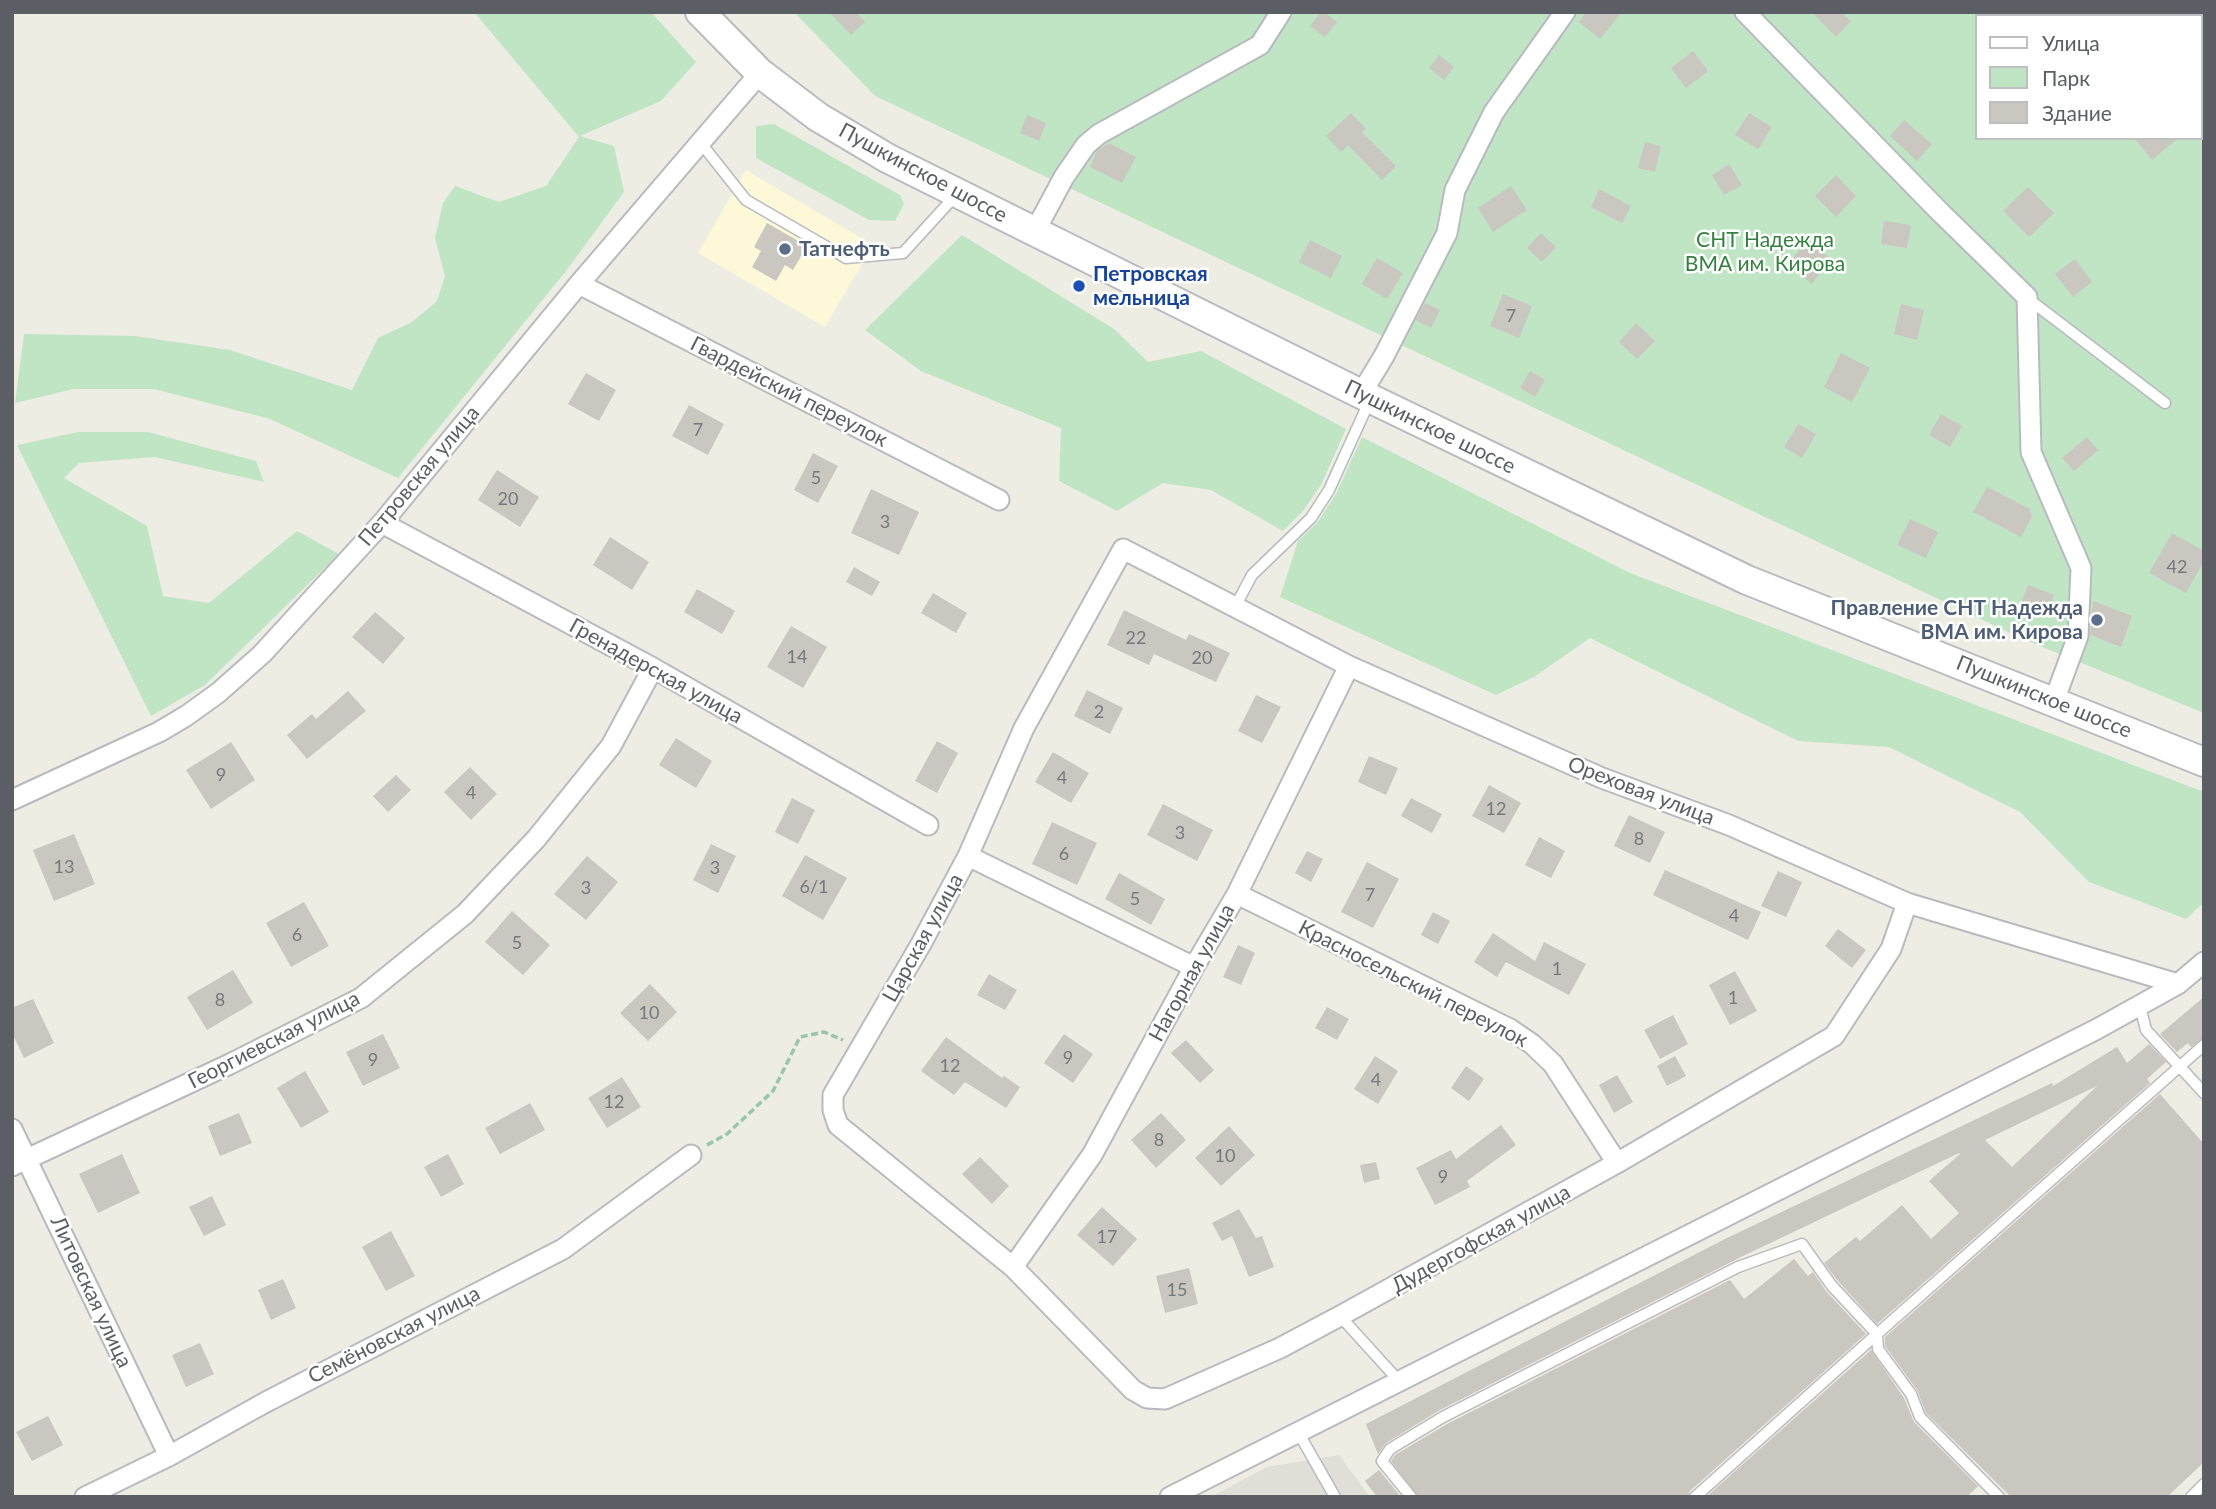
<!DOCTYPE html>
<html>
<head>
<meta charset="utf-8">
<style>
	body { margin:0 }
	#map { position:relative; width:2216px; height:1509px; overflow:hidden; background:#eeede3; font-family:Lato,sans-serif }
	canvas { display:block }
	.frame { position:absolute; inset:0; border:14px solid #5b5e64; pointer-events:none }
	.legend { position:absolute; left:1975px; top:14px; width:228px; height:126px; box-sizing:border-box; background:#fff; border:2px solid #bdbfc1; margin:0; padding:9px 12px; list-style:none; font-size:21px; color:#5b5e64 }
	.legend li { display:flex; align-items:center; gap:14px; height:35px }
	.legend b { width:35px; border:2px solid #bdbfc1 }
</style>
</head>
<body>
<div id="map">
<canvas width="2216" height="1509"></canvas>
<div class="frame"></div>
<ul class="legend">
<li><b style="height:9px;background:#fff"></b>Улица</li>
<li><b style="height:19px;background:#c0e5c4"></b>Парк</li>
<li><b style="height:19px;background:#c9c7c0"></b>Здание</li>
</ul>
</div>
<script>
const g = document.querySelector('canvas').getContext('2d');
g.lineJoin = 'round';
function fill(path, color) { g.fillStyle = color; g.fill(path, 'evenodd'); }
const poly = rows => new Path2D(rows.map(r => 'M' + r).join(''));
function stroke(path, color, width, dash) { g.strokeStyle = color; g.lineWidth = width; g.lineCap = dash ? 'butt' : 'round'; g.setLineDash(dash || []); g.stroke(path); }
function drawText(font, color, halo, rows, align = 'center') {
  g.font = font + ' Lato,sans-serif'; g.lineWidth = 5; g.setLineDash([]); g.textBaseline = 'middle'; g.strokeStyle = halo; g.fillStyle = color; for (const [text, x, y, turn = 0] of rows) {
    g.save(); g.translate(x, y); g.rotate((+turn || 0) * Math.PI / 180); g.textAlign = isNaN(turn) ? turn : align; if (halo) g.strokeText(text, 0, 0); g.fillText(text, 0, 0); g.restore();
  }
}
fill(poly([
	[746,170,873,245,825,327,698,253]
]), '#fdf9d8');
fill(poly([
	[1339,1455,1370,1497,1211,1497,1267,1467]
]), '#dfded7');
fill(poly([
	[474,12,651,12,696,62,661,101,580,136,614,146,624,192,566,271,398,478,270,419,154,389,74,389,15,403,24,334,135,336,230,350,352,390,378,338,412,322,437,301,445,276,435,238,443,203,455,186,499,202,546,186,579,137],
	[794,12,2204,12,2204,713,2023,639,875,96],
	[1976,16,2200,16,2200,138,1976,138],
	[774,124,900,195,904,204,895,221,869,220,756,158,756,126],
	[962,235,1114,329,1148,362,1201,351,1346,429,1321,485,1303,511,1283,531,1211,490,1163,483,1117,511,1059,481,1061,428,921,371,865,330],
	[78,432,148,432,256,461,264,482,155,457,79,463,64,478,147,526,163,596,209,603,297,531,339,554,205,685,151,716,17,445],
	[1362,437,1630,573,2204,792,2204,902,2186,919,2089,882,2020,812,1889,747,1798,741,1590,638,1534,677,1496,695,1280,597,1298,541,1317,523,1336,494]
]), '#c0e5c4');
fill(poly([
	[829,12,856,12,865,22,851,35],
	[1321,12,1324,12,1337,22,1325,37,1310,26],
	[1586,12,1622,12,1600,39,1579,22],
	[1812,12,1841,12,1851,21,1836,37],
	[1693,51,1708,71,1686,88,1671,68],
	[1439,55,1454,67,1444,80,1429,68],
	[1351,113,1366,129,1362,132,1396,166,1382,180,1348,145,1341,152,1326,136],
	[1749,113,1772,127,1758,149,1735,135],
	[1027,115,1046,123,1039,141,1020,133],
	[1904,120,1932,144,1917,161,1890,136],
	[2134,138,2178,138,2152,160],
	[1645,142,1661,146,1655,172,1638,168],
	[1109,143,1136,157,1122,183,1090,167,1097,151],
	[1729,164,1742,185,1724,195,1712,175],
	[1836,175,1856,196,1836,217,1815,196],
	[1511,186,1527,210,1493,232,1478,208],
	[2028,187,2054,213,2029,237,2003,211],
	[1599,189,1631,206,1622,223,1591,207],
	[1884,221,1911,225,1907,248,1881,244],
	[767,223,807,246,793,270,785,265,776,281,752,267,761,251,754,247],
	[1541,233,1556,247,1542,262,1527,248],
	[1310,240,1342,256,1331,278,1299,262],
	[1807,240,1831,259,1812,284,1788,265],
	[1377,258,1403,273,1387,299,1362,284],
	[2075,259,2092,282,2073,297,2055,274],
	[1503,294,1532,306,1519,338,1490,326],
	[1425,303,1440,310,1431,328,1416,320],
	[1901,304,1924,310,1917,340,1894,334],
	[1636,323,1655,341,1637,359,1619,342],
	[1841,353,1870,368,1852,402,1824,387],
	[1530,371,1545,380,1535,397,1520,388],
	[586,373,616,390,599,421,568,404],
	[689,405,724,424,708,455,672,436],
	[1941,414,1962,426,1950,447,1929,435],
	[1798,424,1816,434,1802,458,1784,447],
	[2087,437,2098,450,2074,471,2062,458],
	[813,453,838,466,818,503,794,490],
	[497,470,539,497,520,527,478,500],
	[1987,487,2030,509,2032,517,2021,537,1973,512],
	[871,489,919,512,899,555,851,533],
	[1910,519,1938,532,1926,558,1897,545],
	[2172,533,2204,551,2204,561,2186,593,2149,573],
	[610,537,649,562,632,590,593,565],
	[854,567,880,582,872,596,846,582],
	[2028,585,2054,595,2047,613,2021,603],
	[697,589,735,611,722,634,684,612],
	[933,593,967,613,956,633,921,613],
	[2093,601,2132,616,2121,647,2090,635],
	[1124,610,1186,640,1189,634,1230,653,1216,682,1154,654,1149,665,1107,645],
	[375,612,405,638,383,664,352,637],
	[791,626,827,647,803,688,767,667],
	[1087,690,1123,708,1110,734,1074,716],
	[348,691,366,711,307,759,287,735,312,714,316,719],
	[1256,695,1281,707,1262,743,1238,731],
	[676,738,712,761,696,788,659,765],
	[937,741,958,753,937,793,915,781],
	[231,742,255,780,211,809,186,770],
	[1053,752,1089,773,1071,803,1035,782],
	[1369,756,1398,768,1386,795,1358,782],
	[470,767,497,794,471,820,444,792],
	[396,775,411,790,388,812,373,796],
	[1489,785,1521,803,1504,833,1472,816],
	[792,798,815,810,798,844,775,832],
	[1411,798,1442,814,1432,833,1401,816],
	[1163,804,1213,830,1197,861,1147,835],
	[1629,815,1665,832,1650,863,1614,846],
	[1052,822,1097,843,1077,885,1032,864],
	[74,834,95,884,54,901,33,850],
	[1539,837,1565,851,1551,878,1525,865],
	[711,844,736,856,718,893,693,880],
	[1307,851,1323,859,1311,882,1295,873],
	[805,855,847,878,823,920,782,896],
	[587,856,618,882,586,920,554,894],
	[1367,862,1399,879,1373,928,1341,912],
	[1665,870,1761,912,1748,940,1653,895],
	[1778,871,1802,882,1786,917,1761,906],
	[1119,873,1165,899,1151,925,1105,899],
	[304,902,329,946,291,967,266,923],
	[512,911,550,945,523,975,485,942],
	[1433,912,1450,921,1438,944,1421,935],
	[1838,929,1866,950,1852,968,1825,946],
	[1493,933,1535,961,1544,942,1586,964,1569,995,1506,962,1497,977,1474,962],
	[1238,945,1255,953,1241,985,1223,977],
	[233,970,253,1003,207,1030,187,997],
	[1735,971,1757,1011,1730,1025,1709,985],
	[989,974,1017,990,1005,1010,977,995],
	[650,984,677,1012,648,1041,620,1013],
	[2204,997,2204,1038,2191,1047,2188,1043,2177,1052,2160,1034],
	[33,999,54,1043,24,1058,12,1033,12,1008],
	[1327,1007,1349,1019,1337,1040,1315,1028],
	[1673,1015,1688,1044,1660,1059,1644,1030],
	[383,1034,400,1068,363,1086,346,1052],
	[1064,1034,1093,1054,1073,1083,1044,1063],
	[946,1037,1002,1078,1004,1076,1020,1087,1006,1108,965,1082,954,1095,921,1071],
	[1186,1040,1214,1070,1200,1083,1171,1053],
	[2149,1044,2166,1062,2147,1079,2150,1083,1877,1324,1838,1281,1824,1263,1856,1237,1860,1241,1902,1205,1931,1239,1959,1213,1929,1181,1960,1154,1959,1153,1741,1257,1440,1410,1386,1443,1378,1454,1366,1424,1725,1239,2052,1083,2053,1086,2117,1047,2127,1063],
	[2097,1086,2012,1167,1985,1140],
	[1375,1056,1398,1071,1378,1104,1354,1089],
	[1675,1056,1686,1076,1667,1086,1657,1066],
	[1466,1066,1484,1079,1469,1101,1451,1088],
	[305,1071,329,1112,301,1128,277,1088],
	[1617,1075,1633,1102,1614,1113,1599,1085],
	[622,1077,641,1107,607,1128,588,1098],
	[2160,1094,2204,1144,2204,1462,2167,1497,2011,1497,1926,1413,1917,1390,1885,1346,1885,1337],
	[530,1103,545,1130,500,1154,485,1128],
	[239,1113,252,1143,220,1156,208,1126],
	[1161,1113,1186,1140,1156,1168,1131,1140],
	[1501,1125,1516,1145,1467,1181,1470,1187,1435,1205,1416,1168,1451,1150,1456,1159],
	[1229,1126,1255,1155,1221,1186,1195,1158],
	[122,1154,140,1193,98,1213,79,1174],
	[448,1154,464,1184,441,1197,424,1167],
	[980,1157,1009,1186,992,1204,962,1174],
	[1376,1162,1380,1179,1364,1183,1360,1165],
	[212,1196,226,1225,204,1236,189,1207],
	[1102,1207,1137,1239,1113,1266,1077,1235],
	[1239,1209,1256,1238,1262,1236,1274,1267,1249,1277,1232,1236,1222,1241,1212,1223],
	[391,1231,415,1276,386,1291,362,1247],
	[1794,1259,1808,1276,1813,1272,1826,1291,1866,1334,1690,1491,1688,1497,1418,1497,1391,1461,1395,1455,1447,1424,1730,1280,1744,1299],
	[1189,1268,1198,1304,1165,1313,1156,1276],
	[283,1279,296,1308,271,1320,258,1290],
	[200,1343,214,1374,186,1387,172,1355],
	[1871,1350,1904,1398,1914,1422,1978,1486,1967,1497,1706,1497],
	[48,1416,63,1445,32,1461,16,1432],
	[1379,1470,1401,1497,1377,1497,1365,1481]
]), '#c9c7c0');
const service = poly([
	[700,142,746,200,846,258,903,253,955,196],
	[2027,298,2165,403],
	[1235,607,1252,575,1311,518,1329,490,1369,402],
	[2140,1006,2146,1030,2204,1093],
	[1340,1316,1399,1381],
	[1298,1432,1335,1497],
	[1411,1497,1382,1461,1390,1449,1443,1417,1738,1267,1802,1244,1832,1286,1877,1334,1695,1497],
	[1999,1497,1920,1417,1911,1394,1878,1349,1877,1334,2204,1045],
	[2191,1497,2204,1484]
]);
const minor = poly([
	[1745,12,1938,210,2027,297,2031,452,2081,568,2078,636,2054,701],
	[1035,231,1064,177,1086,145,1099,134,1260,45,1281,12],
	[579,284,999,500],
	[1361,394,1384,356,1447,233,1455,190,1494,112,1565,12],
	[382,523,653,668,928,825],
	[12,800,159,732,186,716,218,693,262,654,382,523,579,284,760,73],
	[968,856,1194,967],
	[1237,894,1510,1029,1532,1044,1553,1064,1617,1163],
	[1907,903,1891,949,1834,1036,1617,1163,1340,1316,1280,1348,1165,1399,1147,1398,1133,1390,1013,1267,838,1125,833,1110,833,1095,921,944,968,856,1024,728,1123,549,1349,666,1602,778,1729,825,1907,903,2178,984],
	[12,1129,169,1456],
	[12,1166,230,1064,361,998,465,914,536,839,611,746,653,668],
	[1013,1267,1092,1155,1194,967,1237,894,1349,666],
	[85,1497,169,1456,266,1402,563,1249,691,1155],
	[1170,1497,2097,1029,2178,984,2204,962]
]);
const secondary = poly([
	[700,12,760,73,818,117,887,158,1361,394,1747,580,2204,762]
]);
stroke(service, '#b8babf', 13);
stroke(minor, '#b8babf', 23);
stroke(secondary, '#b9bbc1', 32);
stroke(poly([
	[707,1145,727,1134,773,1091,800,1037,824,1032,843,1040]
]), '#99c6ab', 3.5, [7, 3.5]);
stroke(service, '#fff', 10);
stroke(minor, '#fff', 19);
stroke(secondary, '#fff', 28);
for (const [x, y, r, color] of [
	[785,249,7,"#5c6f8a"],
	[1079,286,7,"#1a4fb4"],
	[2097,620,7,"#5c6f8a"]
]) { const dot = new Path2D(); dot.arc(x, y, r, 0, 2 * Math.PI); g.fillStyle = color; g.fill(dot); stroke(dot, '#fff', 2.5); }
drawText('18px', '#76787b', null, [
	["7",1511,316],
	["7",698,430],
	["5",816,478],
	["20",508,499],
	["3",885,522],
	["42",2177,567],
	["22",1136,638],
	["14",797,657],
	["20",1202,658],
	["2",1099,712],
	["9",221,775],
	["4",1062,778],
	["4",471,793],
	["12",1496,809],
	["3",1180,833],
	["8",1639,839],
	["6",1064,854],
	["13",64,867],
	["3",715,868],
	["6/1",814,887],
	["3",586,888],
	["7",1370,895],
	["5",1135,899],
	["4",1734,916],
	["6",297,935],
	["5",517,943],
	["1",1557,969],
	["1",1733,998],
	["8",220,1000],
	["10",649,1013],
	["9",1068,1058],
	["9",373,1060],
	["12",950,1066],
	["4",1376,1080],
	["12",614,1102],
	["8",1159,1140],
	["10",1225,1156],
	["9",1443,1177],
	["17",1107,1237],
	["15",1177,1290]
]);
drawText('21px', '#5b5e64', '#fff', [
	["Пушкинское шоссе",923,173,28],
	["Гвардейский переулок",789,392,27],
	["Пушкинское шоссе",1430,427,26],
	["Петровская улица",419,476,-50],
	["Гренадерская улица",656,671,29],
	["Пушкинское шоссе",2044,697,22],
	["Ореховая улица",1641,791,21],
	["Царская улица",923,938,-61],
	["Нагорная улица",1192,973,-61],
	["Красносельский переулок",1413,984,27],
	["Георгиевская улица",274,1040,-27],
	["Дудергофская улица",1481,1239,-29],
	["Литовская улица",91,1292,65],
	["Семёновская улица",394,1335,-27]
]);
drawText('21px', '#348141', '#fff', [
	["СНТ Надежда",1765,240],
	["ВМА им. Кирова",1765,264]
]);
drawText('bold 21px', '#4e5e75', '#fff', [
	["Татнефть",799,249],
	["Правление СНТ Надежда",2083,608,"right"],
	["ВМА им. Кирова",2083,632,"right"]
], 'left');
drawText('bold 21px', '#164399', '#fff', [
	["Петровская",1093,274],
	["мельница",1093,298]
], 'left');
</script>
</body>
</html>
